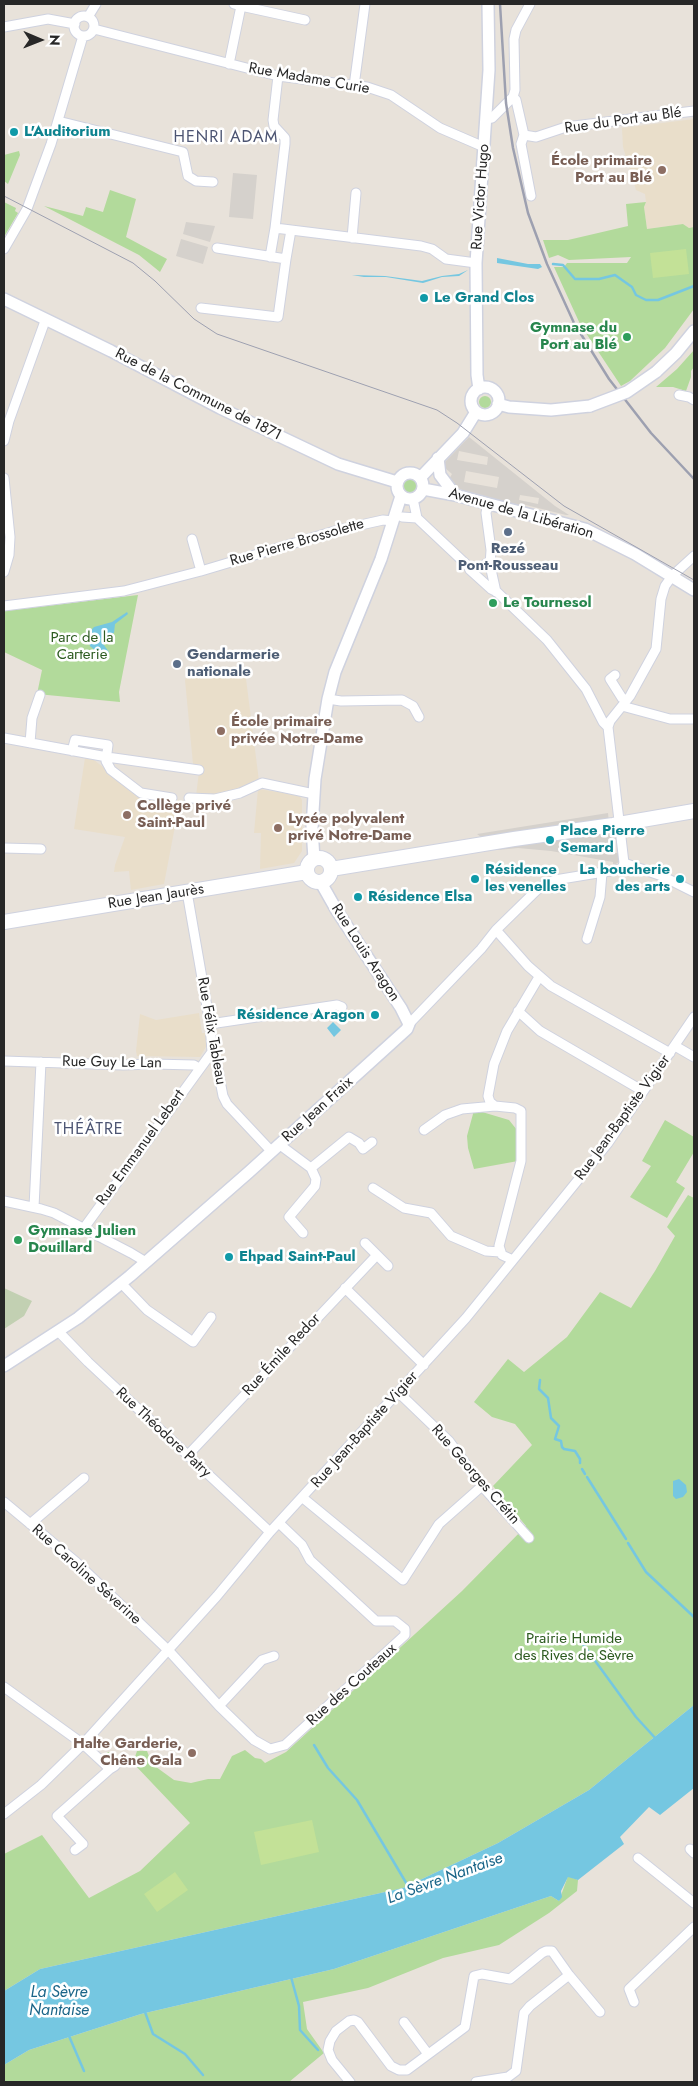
<!DOCTYPE html>
<html>
<head>
<meta charset="utf-8">
<style>
	body { margin:0 }
	#map { position:relative; width:698px; height:2086px; overflow:hidden; background:#e8e2da; font-family:Jost,sans-serif }
	canvas { display:block }
	.frame { position:absolute; inset:0; border:5px solid #272727; pointer-events:none }
	.north { position:absolute; left:15px; top:15px; width:50px; height:50px; -webkit-text-stroke:4px #fff; paint-order:stroke; rotate:91deg; font-size:14px; font-weight:700; line-height:20px; text-align:center; color:#272727 }
	.north::after { content:''; display:block; margin:auto; width:18px; height:22px; background:#272727; clip-path:polygon(50% 0,100% 100%,50% 72%,0 100%) }
</style>
</head>
<body>
<div id="map">
<canvas width="698" height="2086"></canvas>
<div class="frame"></div>
<div class="north">N</div>
</div>
<script>
const g = document.querySelector('canvas').getContext('2d');
g.lineJoin = 'round';
function fill(path, color) { g.fillStyle = color; g.fill(path, 'evenodd'); }
const poly = rows => new Path2D(rows.map(r => 'M' + r).join(''));
function stroke(path, color, width, dash) { g.strokeStyle = color; g.lineWidth = width; g.lineCap = dash ? 'butt' : 'round'; g.setLineDash(dash || []); g.stroke(path); }
function drawText(font, color, halo, rows, align = 'center') {
  g.font = font + ' Jost,sans-serif'; g.lineWidth = 5; g.setLineDash([]); g.textBaseline = 'middle'; g.strokeStyle = halo; g.fillStyle = color; for (const [text, x, y, turn = 0] of rows) {
    g.save(); g.translate(x, y); g.rotate((+turn || 0) * Math.PI / 180); g.textAlign = isNaN(turn) ? turn : align; if (halo) g.strokeText(text, 0, 0); g.fillText(text, 0, 0); g.restore();
  }
}
fill(poly([
	[694,119,694,227,689,228,683,224,647,229,644,207,646,202,645,194,636,190,623,147,622,128],
	[190,669,214,673,245,671,259,781,240,791,214,797,196,796,200,764,193,764,185,680],
	[85,758,94,760,140,796,180,800,164,884,131,890,129,871,114,872,115,865,125,837,74,829],
	[258,789,299,795,302,800,302,851,294,863,260,869,261,833,254,833],
	[199,1013,202,1033,205,1033,207,1045,200,1057,137,1056,136,1051,140,1014,156,1020]
]), '#e9deca');
fill(poly([
	[19,151,20,155,8,184,4,181,4,155],
	[110,190,136,199,126,237,167,259,160,272,139,255,44,206,83,216,86,207,103,212],
	[4,202,16,208,15,211,18,213,4,237],
	[646,202,644,207,647,229,683,224,689,228,694,227,694,309,665,348,630,381,621,386,580,324,554,267,564,267,567,263,627,263,631,257,569,260,558,255,549,258,543,240,568,240,628,226,626,204],
	[694,350,694,367,691,371,691,377,686,391,673,387,656,387,677,369],
	'479 402a6 6 0 1 1 12 0a6 6 0 1 1-12 0Z',
	'402 486a8 8 0 1 1 16 0a8 8 0 1 1-16 0Z',
	[138,595,119,692,120,702,37,694,42,670,4,652,5,611],
	[472,1109,509,1120,517,1130,518,1161,474,1169,468,1148,467,1136,473,1114],
	[665,1120,694,1137,694,1152,676,1182,685,1188,667,1218,630,1197,651,1166,642,1161],
	[688,1195,694,1198,694,1705,589,1790,498,1843,403,1888,40,1969,4,1991,4,1854,42,1835,89,1898,140,1871,190,1823,133,1763,137,1751,147,1751,152,1764,174,1780,191,1783,208,1779,220,1779,232,1756,245,1750,255,1758,261,1759,265,1763,286,1752,462,1591,526,1526,493,1486,532,1445,515,1424,492,1417,474,1402,508,1359,524,1372,567,1337,600,1292,631,1308,655,1271,675,1236,667,1227],
	[108,1752,113,1753,117,1760,115,1763,108,1762,103,1755],
	[568,1876,578,1880,577,1891,549,1913,499,1945,443,1958,368,1988,303,2002,307,2029,324,2053,289,2082,4,2082,4,2065,29,2050,141,2014,334,1969,551,1896,559,1901]
]), '#b2da9b');
fill(poly([
	[4,1288,32,1301,24,1316,4,1329]
]), '#c2d0b2');
fill(poly([
	[686,249,689,274,653,278,650,253],
	[312,1820,319,1852,261,1865,254,1832],
	[175,1872,188,1890,157,1912,144,1894]
]), '#c3e197');
fill(poly([
	[233,173,257,175,253,219,229,217],
	[186,222,215,226,210,242,183,234],
	[181,239,208,247,203,264,176,256],
	[469,437,555,506,569,515,566,515,522,504,518,505,464,491,454,486,448,481,452,474,445,468,442,472,443,464],
	[459,451,488,457,487,465,457,460],
	[466,471,499,477,497,488,464,482],
	[520,495,539,498,538,504,519,500],
	[608,813,610,833,616,835,618,839,613,840,614,853,620,853,620,861,613,866,613,862,551,851,518,848,498,850,477,834]
]), '#d5d1cc');
fill(poly([
	[497,258,528,264,540,264,542,267,538,269,497,263],
	[468,270,459,276,442,277,423,283,386,277,364,277,352,275,385,276,422,281,442,276,459,274],
	[127,612,128,614,115,624,114,633,105,635,102,638,101,641,109,652,108,658,105,659,90,646,87,635,94,627,112,622],
	[333,1022,341,1030,334,1037,327,1028],
	[679,1479,686,1485,687,1492,683,1497,676,1499,673,1496,673,1481],
	[694,1705,694,1788,660,1815,649,1807,620,1837,624,1844,578,1880,568,1877,561,1891,562,1897,559,1901,551,1896,334,1969,141,2014,29,2050,4,2065,4,1991,40,1969,403,1888,498,1843,589,1790]
]), '#75c7e1');
stroke(poly([
	[553,264,563,265,575,279,599,279,615,275,632,287,636,295,646,300,658,300,694,286],
	[540,1380,539,1389,548,1398,551,1418,559,1426,555,1439,561,1441,562,1447,564,1449,575,1451,580,1459,580,1463],
	[582,1469,585,1474],
	[587,1477,626,1539],
	[628,1543,646,1572,694,1617],
	[580,1640,636,1717,657,1740],
	[314,1745,328,1768,357,1800,408,1886],
	[291,1977,299,2006,300,2030,318,2050],
	[145,2012,153,2034,185,2054,203,2075],
	[69,2036,84,2071]
]), '#75c7e1', 2.5);
const minor = poly([
	[530,4,516,30,514,39,515,90,513,97,516,100,524,135,521,144,531,196],
	[241,6,305,20],
	'74 26a10 10 0 1 1 20 0a10 10 0 1 1-20 0Z',
	[88,17,96,4],
	[4,27,48,19,75,24],
	[94,29,278,76,367,87,391,95,440,128,484,147],
	[229,64,241,6,234,4],
	[278,76,273,120,274,126,285,138,285,144,275,228,421,246,432,249,446,259,476,263],
	[354,86,365,4],
	[486,119,492,118,513,97],
	[58,121,183,152,188,176,196,181,213,182],
	[524,135,536,137,566,127,694,111],
	[352,238,356,193],
	[4,249,27,209,51,144,83,36],
	[270,257,275,228],
	[286,259,291,230],
	[201,308,278,317,286,259,217,248],
	[679,395,689,397,694,400],
	[4,441,9,421,45,321],
	[4,478,10,537,9,555,4,572],
	[413,499,417,518,468,566,470,570,491,589,497,592,547,640,586,689,603,722,608,727,624,863],
	[488,503,486,513,491,550,490,565,496,592],
	[402,517,417,518],
	[192,539,201,571],
	[468,566,481,567,490,561],
	[4,606,124,591,201,571,338,530,383,520,393,521],
	[615,675,610,679,622,698,626,701],
	[328,699,341,701,402,700,413,706,419,717],
	[622,706,670,719,694,719],
	[608,727,610,721,630,696,656,649,661,599,665,586,672,576,694,556],
	[4,738,107,757,199,770],
	[30,743,32,718,40,695],
	[72,751,75,740,108,745,106,761,111,770,141,793,172,798],
	[189,798,215,799,240,793,262,783,314,794],
	[4,848,41,849],
	[624,863,662,876,694,892],
	[187,892,210,1024,212,1052,215,1055,223,1096,227,1104,272,1152],
	[496,930,528,966,551,986,670,1053],
	[587,939,600,897,602,873],
	[518,1011,540,1031,643,1091],
	[210,1024,337,1005,342,1007],
	[409,1024,481,949,496,930,540,887,555,880,622,869,624,863],
	[675,1046,694,1057],
	[4,1061,123,1065,153,1064,194,1065,199,1068],
	[495,1106,490,1102,488,1096,494,1064,507,1031,539,977],
	[424,1130,445,1115,462,1109,495,1106,515,1108,521,1111,521,1161,499,1246,502,1255,513,1260],
	[280,1145,311,1168,316,1179,315,1186,289,1217,303,1233],
	[311,1168,349,1137,359,1143,363,1149,372,1142],
	[373,1188,404,1208,431,1213,451,1236,486,1251,500,1252],
	[4,1201,41,1209,54,1213,131,1253,146,1262],
	[34,1207,41,1062],
	[84,1228,212,1052],
	[365,1243,388,1266],
	[121,1283,147,1310,193,1342,211,1317],
	[345,1288,424,1365],
	[58,1331,88,1362,270,1532],
	[398,1392,449,1441,482,1486,529,1538],
	[187,1456,377,1255],
	[303,1498,403,1580,439,1524,482,1486],
	[4,1502,76,1562,170,1652,219,1706,254,1740,270,1749,285,1745,405,1635,405,1629,395,1621,376,1621,310,1560,302,1545,279,1523],
	[30,1524,84,1478],
	[4,1687,83,1744,110,1769,115,1766],
	[219,1706,262,1660,274,1656],
	[4,1814,41,1785,83,1744,217,1596,270,1532,466,1318,608,1143,694,1017],
	[690,1849,694,1853],
	[75,1850,83,1844,57,1816,110,1769],
	[638,1858,694,1903],
	[569,1975,600,2012],
	[634,2002,629,1989,694,1927],
	[404,2022,428,2054],
	[350,2082,332,2060,328,2050,330,2041,336,2031,349,2021,354,2020,358,2022,391,2066,399,2070,407,2070,465,2027,474,1976,482,1974,510,1979,542,1953,546,1951,552,1951,569,1975,530,2006,524,2013,516,2071,508,2077,476,2082]
]);
const tertiary = poly([
	[4,299,111,351,220,408,338,464,397,482],
	[656,372,676,353,694,331],
	'471 401a14 14 0 1 1 28 0a14 14 0 1 1-28 0Z',
	[479,389,477,375,476,263,489,70,488,4],
	[498,404,509,407,551,410,590,406],
	[438,458,440,475,455,495],
	'397 486a13 13 0 1 1 26 0a13 13 0 1 1-26 0Z',
	[420,478,463,433,476,412],
	[423,489,455,495,585,529,635,554,694,590],
	[314,859,312,828,315,779,328,699,335,672,381,559,401,496],
	[4,1366,78,1318,130,1276,249,1172,407,1029,409,1024,401,1008,337,911,320,881]
]);
const secondary = poly([
	'307 870a12 12 0 1 1 24 0a12 12 0 1 1-24 0Z',
	[331,869,514,839,613,825,694,811],
	[4,922,307,872]
]);
stroke(minor, '#cfd2df', 11);
stroke(tertiary, '#cfd2df', 14);
stroke(secondary, '#cfd2df', 16);
stroke(minor, '#fff', 9);
stroke(tertiary, '#fff', 11);
stroke(secondary, '#fff', 14);
stroke(poly([
	[4,196,133,263,155,281,194,319,217,334,437,410,457,423,564,506,694,580]
]), '#9da0b0', 1);
stroke(poly([
	[500,4,506,103,513,148,528,213,547,264,574,323,609,379,651,433,694,479]
]), '#9da0b0', 2.5);
const tertiaryBridge = poly([
	[590,406,627,392,656,372]
]);
stroke(tertiaryBridge, '#cfd2df', 14, []);
stroke(tertiaryBridge, '#fff', 11);
for (const [x, y, r, color] of [
	[14,132,5,"#0f9aa8"],
	[662,170,5,"#8d6e63"],
	[424,298,5,"#0f9aa8"],
	[627,337,5,"#2e9e5b"],
	[508,532,5,"#5c6f8a"],
	[493,603,5,"#2e9e5b"],
	[177,664,5,"#5c6f8a"],
	[221,731,5,"#8d6e63"],
	[127,815,5,"#8d6e63"],
	[278,828,5,"#8d6e63"],
	[550,840,5,"#0f9aa8"],
	[475,879,5,"#0f9aa8"],
	[680,879,5,"#0f9aa8"],
	[358,897,5,"#0f9aa8"],
	[375,1015,5,"#0f9aa8"],
	[18,1240,5,"#2e9e5b"],
	[229,1257,5,"#0f9aa8"],
	[192,1753,5,"#8d6e63"]
]) { const dot = new Path2D(); dot.arc(x, y, r, 0, 2 * Math.PI); g.fillStyle = color; g.fill(dot); stroke(dot, '#fff', 2); }
drawText('15px', '#272727', '#fff', [
	["Rue Madame Curie",309,79,10],
	["Rue du Port au Blé",623,121,-8],
	["Rue Victor Hugo",481,197,-86],
	["Rue de la Commune de 1871",198,395,27],
	["Avenue de la Libération",521,514,16],
	["Rue Pierre Brossolette",297,543,-16],
	["Rue Jean Jaurès",156,897,-9],
	["Rue Louis Aragon",365,953,57],
	["Rue Félix Tableau",211,1031,80],
	["Rue Guy Le Lan",112,1063,1],
	["Rue Jean Fraix",318,1110,-42],
	["Rue Jean-Baptiste Vigier",623,1118,-54],
	["Rue Emmanuel Lebert",141,1148,-54],
	["Rue Émile Redor",282,1355,-47],
	["Rue Jean-Baptiste Vigier",365,1430,-48],
	["Rue Théodore Patry",163,1433,43],
	["Rue Georges Crétin",475,1475,49],
	["Rue Caroline Séverine",86,1575,42],
	["Rue des Couteaux",352,1685,-42]
]);
drawText('bold 15px', '#0d838f', '#fff', [
	["L'Auditorium",24,132],
	["Le Grand Clos",434,298],
	["Place Pierre",560,831],
	["Semard",560,848],
	["Résidence",485,870],
	["les venelles",485,887],
	["La boucherie",670,870,"right"],
	["des arts",670,887,"right"],
	["Résidence Elsa",368,897],
	["Résidence Aragon",365,1015,"right"],
	["Ehpad Saint-Paul",239,1257]
], 'left');
drawText('bold 15px', '#785e54', '#fff', [
	["École primaire",652,161,"right"],
	["Port au Blé",652,178,"right"],
	["École primaire",231,722],
	["privée Notre-Dame",231,739],
	["Collège privé",137,806],
	["Saint-Paul",137,823],
	["Lycée polyvalent",288,819],
	["privé Notre-Dame",288,836],
	["Halte Garderie,",182,1744,"right"],
	["Chêne Gala",182,1761,"right"]
], 'left');
drawText('bold 15px', '#27864d', '#fff', [
	["Gymnase du",617,328,"right"],
	["Port au Blé",617,345,"right"],
	["Le Tournesol",503,603],
	["Gymnase Julien",28,1231],
	["Douillard",28,1248]
], 'left');
drawText('bold 15px', '#4e5e75', '#fff', [
	["Rezé",508,549],
	["Pont-Rousseau",508,566],
	["Gendarmerie",187,655,"left"],
	["nationale",187,672,"left"]
]);
drawText('15px', '#2d5b20', '#fff', [
	["Parc de la",82,638],
	["Carterie",82,655],
	["Prairie Humide",574,1639],
	["des Rives de Sèvre",574,1656]
]);
g.letterSpacing = '1px';
drawText('16px', '#4c5472', '#fff', [
	["HENRI ADAM",226,138],
	["THÉÂTRE",89,1130]
]);
g.letterSpacing = '0px';
drawText('italic 16px', '#1a6588', '#fff', [
	["La Sèvre Nantaise",445,1879,-20],
	["La Sèvre",59,1993],
	["Nantaise",59,2011]
]);
</script>
</body>
</html>
